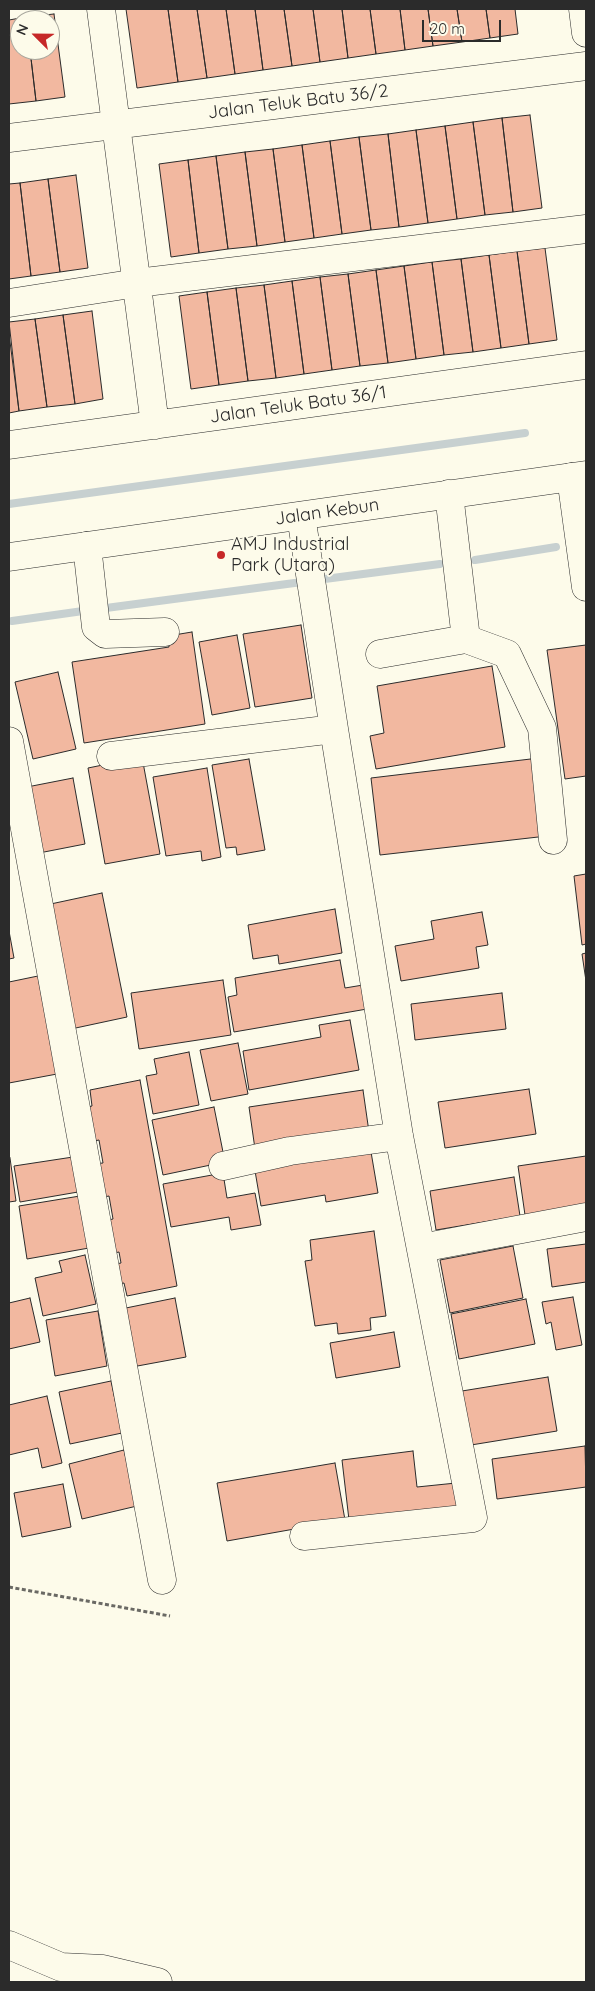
<!DOCTYPE html>
<html>
<head>
<meta charset="utf-8">
<style>
	body { margin:0 }
	#map { position:relative; width:595px; height:1991px; overflow:hidden; background:#fdfbea; font-family:Quicksand,sans-serif }
	canvas { display:block }
	.frame { position:absolute; inset:0; border:10px solid #2b2b2b; pointer-events:none }
	.north { position:absolute; left:10px; top:10px; width:50px; height:50px; box-sizing:border-box; background:#fdfbea; border:1px solid #a9a89e; border-radius:50%; rotate:293deg; font-size:14px; font-weight:700; line-height:20px; text-align:center; color:#2b2b2b }
	.north::after { content:''; display:block; margin:auto; width:18px; height:22px; background:#c62828; clip-path:polygon(50% 0,100% 100%,50% 72%,0 100%) }
	.scale { position:absolute; left:422px; top:20px; width:79px; height:22px; box-sizing:border-box; border:2px solid #2b2b2b; border-top:0; padding-left:6px; font-size:15px; line-height:18px; white-space:nowrap; color:#2b2b2b; -webkit-text-stroke:4px #fdfbea; paint-order:stroke }
</style>
</head>
<body>
<div id="map">
<canvas width="595" height="1991"></canvas>
<div class="frame"></div>
<div class="north">N</div>
<div class="scale">20 m</div>
</div>
<script>
const g = document.querySelector('canvas').getContext('2d');
g.lineJoin = 'round';
const poly = rows => new Path2D(rows.map(r => 'M' + r).join(''));
function stroke(path, color, width, dash) { g.strokeStyle = color; g.lineWidth = width; g.lineCap = dash ? 'butt' : 'round'; g.setLineDash(dash || []); g.stroke(path); }
function fill(path, color) { g.fillStyle = color; g.fill(path, 'evenodd'); }
function drawText(font, color, halo, rows, align = 'center') {
  g.font = font + ' Quicksand,sans-serif'; g.lineWidth = 4; g.setLineDash([]); g.textBaseline = 'middle'; g.strokeStyle = halo; g.fillStyle = color; for (const [text, x, y, turn = 0] of rows) {
    g.save(); g.translate(x, y); g.rotate((+turn || 0) * Math.PI / 180); g.textAlign = isNaN(turn) ? turn : align; if (halo) g.strokeText(text, 0, 0); g.fillText(text, 0, 0); g.restore();
  }
}
stroke(poly([
	[9,504,525,433],
	[475,560,556,547],
	[317,580,440,564],
	[106,608,302,582],
	[12,621,83,611]
]), '#c7d0d0', 8);
const building = poly([
	[126,9,168,9,178,82,137,88,126,9],
	[168,9,197,9,207,78,178,82,168,9],
	[197,9,226,9,235,74,207,78,197,9],
	[226,9,255,9,263,70,235,74,226,9],
	[255,9,284,9,292,66,263,70,255,9],
	[284,9,313,9,320,62,292,66,284,9],
	[313,9,342,9,348,58,320,62,313,9],
	[342,9,370,9,376,54,348,58,342,9],
	[370,9,400,9,405,50,376,54,370,9],
	[400,9,428,9,433,46,405,50,400,9],
	[428,9,457,9,462,42,433,46,428,9],
	[457,9,486,9,490,38,462,42,457,9],
	[486,9,515,9,518,34,490,38,486,9],
	[54,14,65,97,36,101,30,50,50,50,50,20,26,20,26,17,54,14],
	[26,17,26,20,20,20,20,50,30,50,36,101,9,104,9,20,26,17],
	[530,115,542,208,513,212,502,118,530,115],
	[502,118,513,212,485,215,473,122,502,118],
	[473,122,485,215,457,219,445,126,473,122],
	[445,126,457,219,428,223,416,130,445,126],
	[416,130,428,223,399,227,388,134,416,130],
	[388,134,399,227,371,230,359,137,388,134],
	[359,137,371,230,342,234,330,141,359,137],
	[330,141,342,234,314,238,302,145,330,141],
	[302,145,314,238,285,242,273,149,302,145],
	[273,149,285,242,257,246,245,152,273,149],
	[245,152,257,246,228,249,216,156,245,152],
	[216,156,228,249,199,253,188,160,216,156],
	[188,160,199,253,171,257,159,164,188,160],
	[76,175,88,268,60,272,48,179,76,175],
	[48,179,60,272,31,276,20,183,48,179],
	[20,183,31,276,9,279,9,184,20,183],
	[545,248,557,340,529,344,517,251,545,248],
	[517,251,529,344,501,348,489,255,517,251],
	[489,255,501,348,473,352,461,259,489,255],
	[461,259,473,352,444,355,432,262,461,259],
	[432,262,444,355,416,359,404,266,432,262],
	[404,266,416,359,388,363,376,270,404,266],
	[376,270,388,363,360,366,348,274,376,270],
	[348,274,360,366,332,370,320,277,348,274],
	[320,277,332,370,304,374,292,281,320,277],
	[292,281,304,374,276,378,264,285,292,281],
	[264,285,276,378,248,381,236,288,264,285],
	[236,288,248,381,219,385,207,292,236,288],
	[207,292,219,385,191,389,179,296,207,292],
	[92,311,103,399,75,404,63,315,92,311],
	[63,315,75,404,47,407,35,319,63,315],
	[35,319,47,407,19,411,9,322,35,319],
	[9,334,19,411,9,413,9,334],
	[301,625,312,698,255,707,243,634,301,625],
	[192,632,205,724,84,743,72,662,169,647,168,636,192,632],
	[237,635,250,708,212,715,199,642,237,635],
	[586,645,586,776,565,779,547,650,586,645],
	[492,666,505,747,376,769,370,736,384,733,377,686,492,666],
	[58,672,76,749,33,759,15,682,58,672],
	[142,757,160,854,105,864,88,768,142,757],
	[539,758,547,836,380,855,371,778,539,758],
	[249,759,265,850,237,855,236,847,226,848,212,765,249,759],
	[207,768,221,857,202,861,201,851,166,856,153,777,207,768],
	[73,778,85,844,39,853,27,787,73,778],
	[586,874,586,944,582,945,574,876,586,874],
	[102,893,127,1017,71,1029,46,905,102,893],
	[335,909,342,953,279,964,278,955,253,959,248,925,335,909],
	[482,912,488,945,476,947,479,968,401,981,395,946,434,939,431,921,482,912],
	[9,931,14,958,9,959,9,931],
	[586,953,586,981,582,954,586,953],
	[340,960,345,988,363,985,367,1009,234,1032,228,997,237,995,235,978,340,960],
	[38,976,57,1074,9,1083,9,982,38,976],
	[223,980,231,1035,139,1049,131,993,223,980],
	[502,993,506,1029,415,1040,411,1004,502,993],
	[350,1020,359,1070,249,1090,243,1051,321,1037,319,1025,350,1020],
	[238,1043,248,1094,211,1101,200,1050,238,1043],
	[189,1052,199,1105,153,1114,146,1076,157,1074,154,1059,189,1052],
	[140,1080,177,1286,127,1296,124,1283,114,1285,110,1265,121,1263,119,1252,109,1254,103,1221,113,1219,109,1196,99,1198,93,1164,103,1163,99,1140,89,1142,83,1108,92,1106,90,1090,140,1080],
	[529,1089,536,1134,445,1148,438,1102,529,1089],
	[363,1090,369,1132,255,1149,249,1107,363,1090],
	[214,1107,225,1162,163,1175,152,1120,214,1107],
	[370,1146,378,1193,326,1202,325,1195,261,1206,254,1165,370,1146],
	[586,1156,586,1213,526,1222,518,1166,586,1156],
	[73,1157,78,1192,20,1202,14,1166,73,1157],
	[10,1158,16,1201,9,1202,9,1159,10,1158],
	[223,1173,227,1198,255,1193,261,1225,231,1230,229,1217,171,1227,163,1184,223,1173],
	[514,1177,520,1216,436,1230,430,1191,514,1177],
	[80,1196,89,1248,27,1259,19,1206,80,1196],
	[374,1231,386,1316,370,1318,371,1330,338,1334,337,1323,315,1326,305,1261,312,1260,310,1240,374,1231],
	[586,1244,586,1282,552,1287,547,1249,586,1244],
	[513,1246,523,1298,450,1313,440,1260,513,1246],
	[85,1255,96,1304,43,1316,35,1278,62,1272,59,1261,85,1255],
	[573,1297,582,1345,556,1350,551,1322,546,1324,542,1302,573,1297],
	[30,1298,40,1342,9,1349,9,1303,30,1298],
	[175,1298,186,1357,132,1367,121,1309,175,1298],
	[526,1299,535,1344,459,1359,451,1314,526,1299],
	[98,1311,107,1366,55,1376,46,1320,98,1311],
	[394,1332,400,1367,336,1378,330,1343,394,1332],
	[548,1377,557,1431,471,1445,462,1391,548,1377],
	[111,1381,122,1433,70,1444,59,1392,111,1381],
	[47,1396,62,1463,42,1468,38,1448,9,1455,9,1405,47,1396],
	[585,1446,586,1487,497,1499,492,1459,585,1446],
	[124,1450,137,1506,82,1519,69,1464,124,1450],
	[413,1451,417,1487,456,1483,458,1507,349,1520,342,1460,413,1451],
	[335,1463,345,1520,227,1541,217,1483,335,1463],
	[63,1484,71,1527,22,1537,14,1493,63,1484]
]);
fill(building, '#f2b8a0');
stroke(building, '#2b2b2b', 1);
const minor = poly([
	[101,9,155,425],
	[583,9,586,33],
	[9,138,586,66],
	[9,303,137,283,586,229],
	[9,445,586,365],
	[571,477,586,587],
	[301,516,334,729,399,1136,473,1518,304,1536],
	[87,546,96,627,105,634,165,632],
	[466,639,507,654,542,728,553,840],
	[380,654,466,639,449,494],
	[9,741,162,1580],
	[111,756,334,729],
	[223,1166,290,1151,399,1136],
	[421,1248,586,1217],
	[9,1945,61,1967,103,1969,158,1982]
]);
const major = poly([
	[9,557,586,475]
]);
stroke(minor, '#2b2b2b', 29);
stroke(major, '#2b2b2b', 29);
stroke(poly([
	[9,1587,170,1616]
]), '#6a6964', 3, [4, 2.5]);
stroke(minor, '#fdfbea', 28);
stroke(major, '#fdfbea', 28);
for (const [x, y, r, color] of [
	[221,555,5,"#c62828"]
]) { const dot = new Path2D(); dot.arc(x, y, r, 0, 2 * Math.PI); g.fillStyle = color; g.fill(dot); stroke(dot, '#fdfbea', 2); }
drawText('18px', '#2b2b2b', '#fdfbea', [
	["Jalan Teluk Batu 36/2",298,102,-7],
	["Jalan Teluk Batu 36/1",298,405,-8],
	["Jalan Kebun",327,512,-8]
]);
drawText('18px', '#2b2b2b', '#fdfbea', [
	["AMJ Industrial",231,545],
	["Park (Utara)",231,566]
], 'left');
</script>
</body>
</html>
